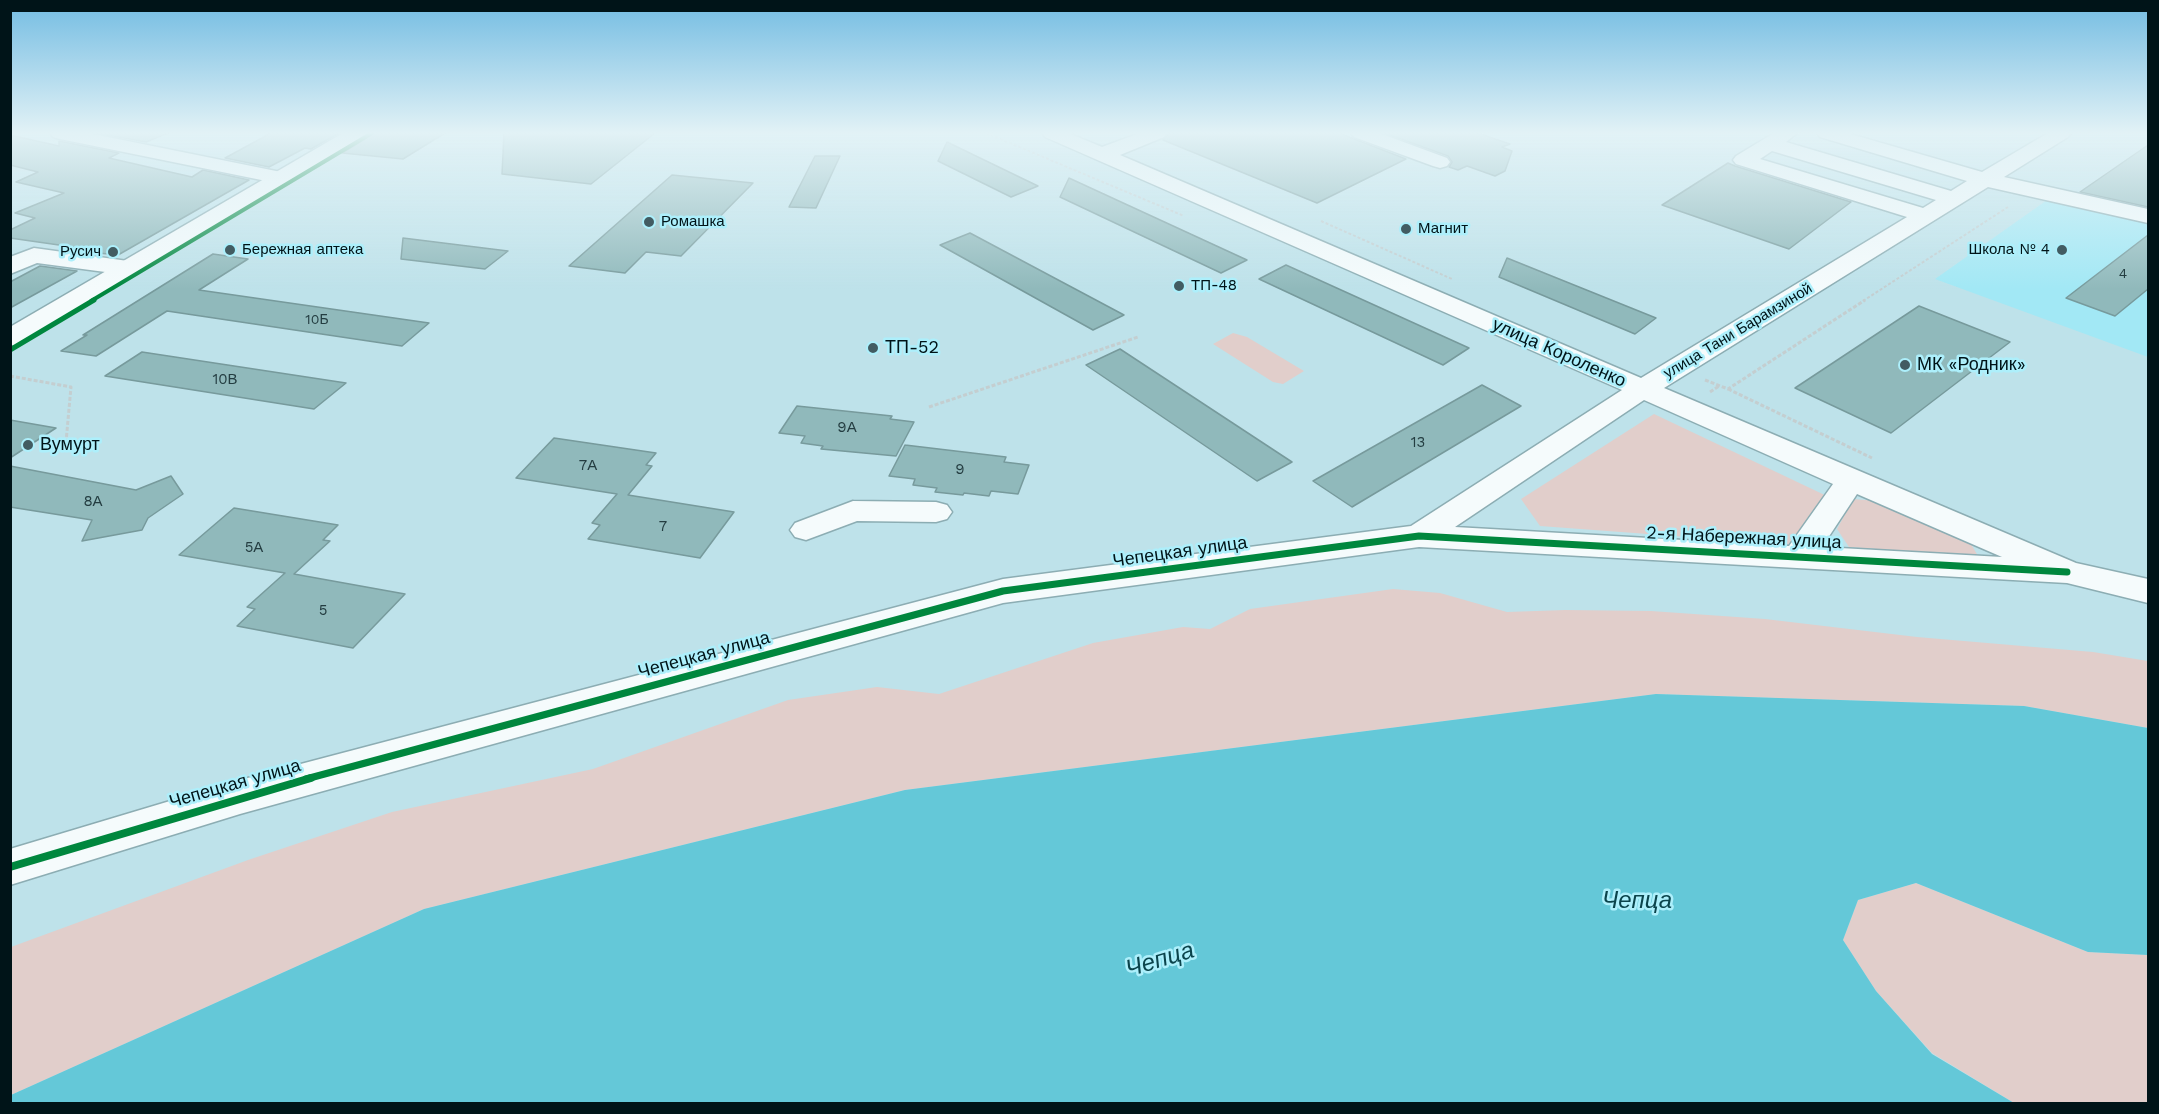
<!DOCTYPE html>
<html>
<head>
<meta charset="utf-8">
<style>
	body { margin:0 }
	#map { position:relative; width:2159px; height:1114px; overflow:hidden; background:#bee2ea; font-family:"Work Sans",sans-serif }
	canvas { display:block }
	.frame { position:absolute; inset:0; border:12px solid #001418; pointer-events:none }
</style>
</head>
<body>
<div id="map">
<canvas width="2159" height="1114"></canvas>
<div class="frame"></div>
</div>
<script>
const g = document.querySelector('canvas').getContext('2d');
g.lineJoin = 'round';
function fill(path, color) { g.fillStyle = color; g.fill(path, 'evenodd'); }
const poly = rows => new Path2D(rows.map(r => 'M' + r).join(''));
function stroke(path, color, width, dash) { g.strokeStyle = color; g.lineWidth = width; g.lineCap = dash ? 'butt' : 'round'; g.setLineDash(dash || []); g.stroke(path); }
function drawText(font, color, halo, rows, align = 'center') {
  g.font = font + ' "Work Sans",sans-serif'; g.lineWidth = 5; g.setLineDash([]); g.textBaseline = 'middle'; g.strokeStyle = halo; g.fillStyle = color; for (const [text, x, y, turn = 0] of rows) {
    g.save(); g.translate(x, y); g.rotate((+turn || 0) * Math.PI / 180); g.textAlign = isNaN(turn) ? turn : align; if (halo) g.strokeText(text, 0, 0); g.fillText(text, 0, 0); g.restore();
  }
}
fill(poly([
	[2050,198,2148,220,2148,357,1935,279]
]), '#a2e8f5');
fill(poly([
	[1233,333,1247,337,1304,371,1283,384,1273,382,1213,344],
	[1654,414,1831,498,1796,545,1540,526,1521,499],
	[1853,499,1877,501,1968,539,1978,556,1849,547,1837,529],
	[1393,589,1440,593,1507,612,1565,610,1651,611,1765,619,1917,637,2093,652,2148,661,2148,728,2024,706,1656,694,905,790,424,909,11,1095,11,947,248,860,392,812,593,769,788,700,877,687,939,694,1093,643,1183,627,1210,629,1250,609],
	[1916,883,2088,952,2148,955,2148,1103,2014,1103,1932,1053,1876,991,1843,940,1858,900]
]), '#e1cecb');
fill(poly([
	[1656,694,2024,706,2148,728,2148,955,2088,952,1916,883,1858,900,1843,940,1876,991,1932,1054,2014,1103,11,1103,11,1095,424,909,905,790]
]), '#64c8d8');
const building = poly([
	[97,133,168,133,146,142,97,133],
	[271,133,339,133,311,149,305,148,269,167,225,158,271,133],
	[369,133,445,133,403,159,342,153,365,139,369,133],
	[504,133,655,133,591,184,502,174,504,133],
	[1169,133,1339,133,1406,159,1317,203,1163,140,1169,133],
	[1384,133,1478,133,1510,144,1502,147,1512,151,1505,171,1495,176,1467,166,1458,170,1449,167,1452,162,1448,156,1384,133],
	[10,135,59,146,59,141,119,153,109,158,192,177,203,170,249,180,118,255,68,250,73,247,10,238,10,230,35,218,15,213,64,193,16,182,38,172,10,165,10,135],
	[947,142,1038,186,1011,197,938,161,947,142],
	[2148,145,2148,207,2080,192,2148,145],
	[815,156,840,156,816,208,789,207,815,156],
	[1728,163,1735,166,1851,202,1789,249,1662,205,1728,163],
	[672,175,753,183,681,256,646,252,625,273,569,266,672,175],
	[1069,178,1247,260,1221,273,1060,197,1069,178],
	[970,233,1124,315,1093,330,940,245,970,233],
	[2148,235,2148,289,2115,316,2066,298,2148,235],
	[403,238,508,251,485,269,401,259,403,238],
	[213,254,248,259,199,290,429,323,402,346,167,311,96,356,61,351,87,335,83,335,213,254],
	[1507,258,1656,318,1635,334,1499,277,1507,258],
	[1286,265,1469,348,1443,365,1259,279,1286,265],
	[40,266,77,271,10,308,10,282,40,266],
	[1919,306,2010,342,1891,433,1795,388,1919,306],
	[1120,349,1292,462,1257,481,1086,365,1120,349],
	[142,352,346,383,314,409,105,376,142,352],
	[1482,385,1521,406,1352,507,1313,481,1482,385],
	[797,406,892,416,890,419,914,422,896,456,821,449,823,446,801,443,805,436,779,433,797,406],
	[10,420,56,428,10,458,10,420],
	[554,438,656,453,646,465,652,466,628,495,734,512,700,558,588,539,600,525,592,523,617,494,516,478,554,438],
	[905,445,1006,457,1004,462,1029,465,1018,494,991,491,989,496,964,493,963,495,935,492,937,488,913,485,915,479,889,476,905,445],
	[10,466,136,490,171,476,183,494,148,518,142,530,82,541,92,520,10,507,10,466],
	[234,508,338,525,323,540,330,541,294,574,405,594,353,648,237,626,255,609,247,607,285,573,179,555,234,508]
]);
fill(building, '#90b9bb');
stroke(building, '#779a9c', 1.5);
const minor = poly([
	[50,133,88,133,281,172,289,173,292,178,289,183,281,184,60,139,53,137,50,133],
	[1042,133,1068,133,1102,147,1140,133,1167,133,1164,137,1120,155,1641,378,1907,217,1736,164,1733,160,1736,156,1774,133,1797,133,1786,142,1951,191,1967,181,1820,137,1817,133,1847,133,1982,172,2048,133,2071,133,2068,137,2004,177,2148,209,2148,223,1988,187,1664,388,2076,563,2148,579,2148,603,2067,583,1419,547,1003,603,240,814,10,885,10,849,240,780,1003,579,1411,526,1622,390,1045,137,1042,133],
	[1772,151,1936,200,1923,208,1760,159,1772,151],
	[1644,400,1833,484,1789,546,1455,527,1644,400],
	[1857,494,2002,557,1822,547,1857,494],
	[1351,133,1379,133,1447,158,1450,162,1447,166,1440,168,1433,166,1354,137,1351,133],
	[34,248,128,261,137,263,140,268,137,273,128,275,37,263,10,274,10,257,34,248],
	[853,501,936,502,947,505,952,512,947,519,936,522,857,521,806,540,795,537,790,530,795,523,853,501]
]);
const major = poly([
	[343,133,367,133,364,137,19,344,10,346,10,327,343,133]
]);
stroke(minor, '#8cadb3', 3);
stroke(major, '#8cadb3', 3);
stroke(poly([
	[986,133,1184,216],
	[1321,221,1452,279],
	[1863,301,2008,207]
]), '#c4ced0', 2, [3, 2]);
stroke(poly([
	[10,376,71,387,66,442],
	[1705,380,1728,389,1865,300],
	[1728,389,1872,458],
	[1710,392,1719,386],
	[929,407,1138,337]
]), '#c4ced0', 3, [4, 2]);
fill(minor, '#f5fbfc');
fill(major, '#f5fbfc');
stroke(poly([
	[91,301,372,133]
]), '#00873e', 4);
stroke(poly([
	[10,350,94,300]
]), '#00873e', 5);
stroke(poly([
	[306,779,1003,591,1419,536,2067,572]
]), '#00873e', 7);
stroke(poly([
	[10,867,311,778]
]), '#00873e', 8);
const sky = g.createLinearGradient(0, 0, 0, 289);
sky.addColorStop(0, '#73bce2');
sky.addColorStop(0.46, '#e2f2f6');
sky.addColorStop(1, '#e2f2f600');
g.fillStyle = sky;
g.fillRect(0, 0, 2159, 289);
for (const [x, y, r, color] of [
	[649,222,6,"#425c62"],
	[1406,229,6,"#425c62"],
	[230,250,6,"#425c62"],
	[2062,250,6,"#425c62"],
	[113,252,6,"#425c62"],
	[1179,286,6,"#425c62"],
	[873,348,6,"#425c62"],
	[1905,365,6,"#425c62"],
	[28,445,6,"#425c62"]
]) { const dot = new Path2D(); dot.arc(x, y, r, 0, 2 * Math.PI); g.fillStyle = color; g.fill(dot); stroke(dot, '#adeffb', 2); }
drawText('14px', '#243d41', null, [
	["4",2123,274],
	["10Б",317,320]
]);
drawText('15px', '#001418', '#adeffb', [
	["Ромашка",661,222],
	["Магнит",1418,229],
	["Бережная аптека",242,250],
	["Школа № 4",2050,250,"right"],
	["Русич",101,252,"right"],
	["ТП-48",1191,286]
], 'left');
drawText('15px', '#001418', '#adeffb', [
	["улица Тани Барамзиной",1738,331,-31]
]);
drawText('15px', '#243d41', null, [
	["10В",225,380],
	["9А",847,428],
	["13",1418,443],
	["7А",588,466],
	["9",960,470],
	["8А",93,502],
	["7",663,527],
	["5А",254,548],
	["5",323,611]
]);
drawText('18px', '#001418', '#adeffb', [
	["ТП-52",885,348],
	["МК «Родник»",1917,365],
	["Вумурт",40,445]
], 'left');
drawText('18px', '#001418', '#adeffb', [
	["улица Короленко",1559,353,24],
	["2-я Набережная улица",1744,538,3],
	["Чепецкая улица",1180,552,-8],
	["Чепецкая улица",704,655,-15],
	["Чепецкая улица",235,784,-16]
]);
drawText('italic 24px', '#0b444c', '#adeffb', [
	["Чепца",1637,901],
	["Чепца",1160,960,-17]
]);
</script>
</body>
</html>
